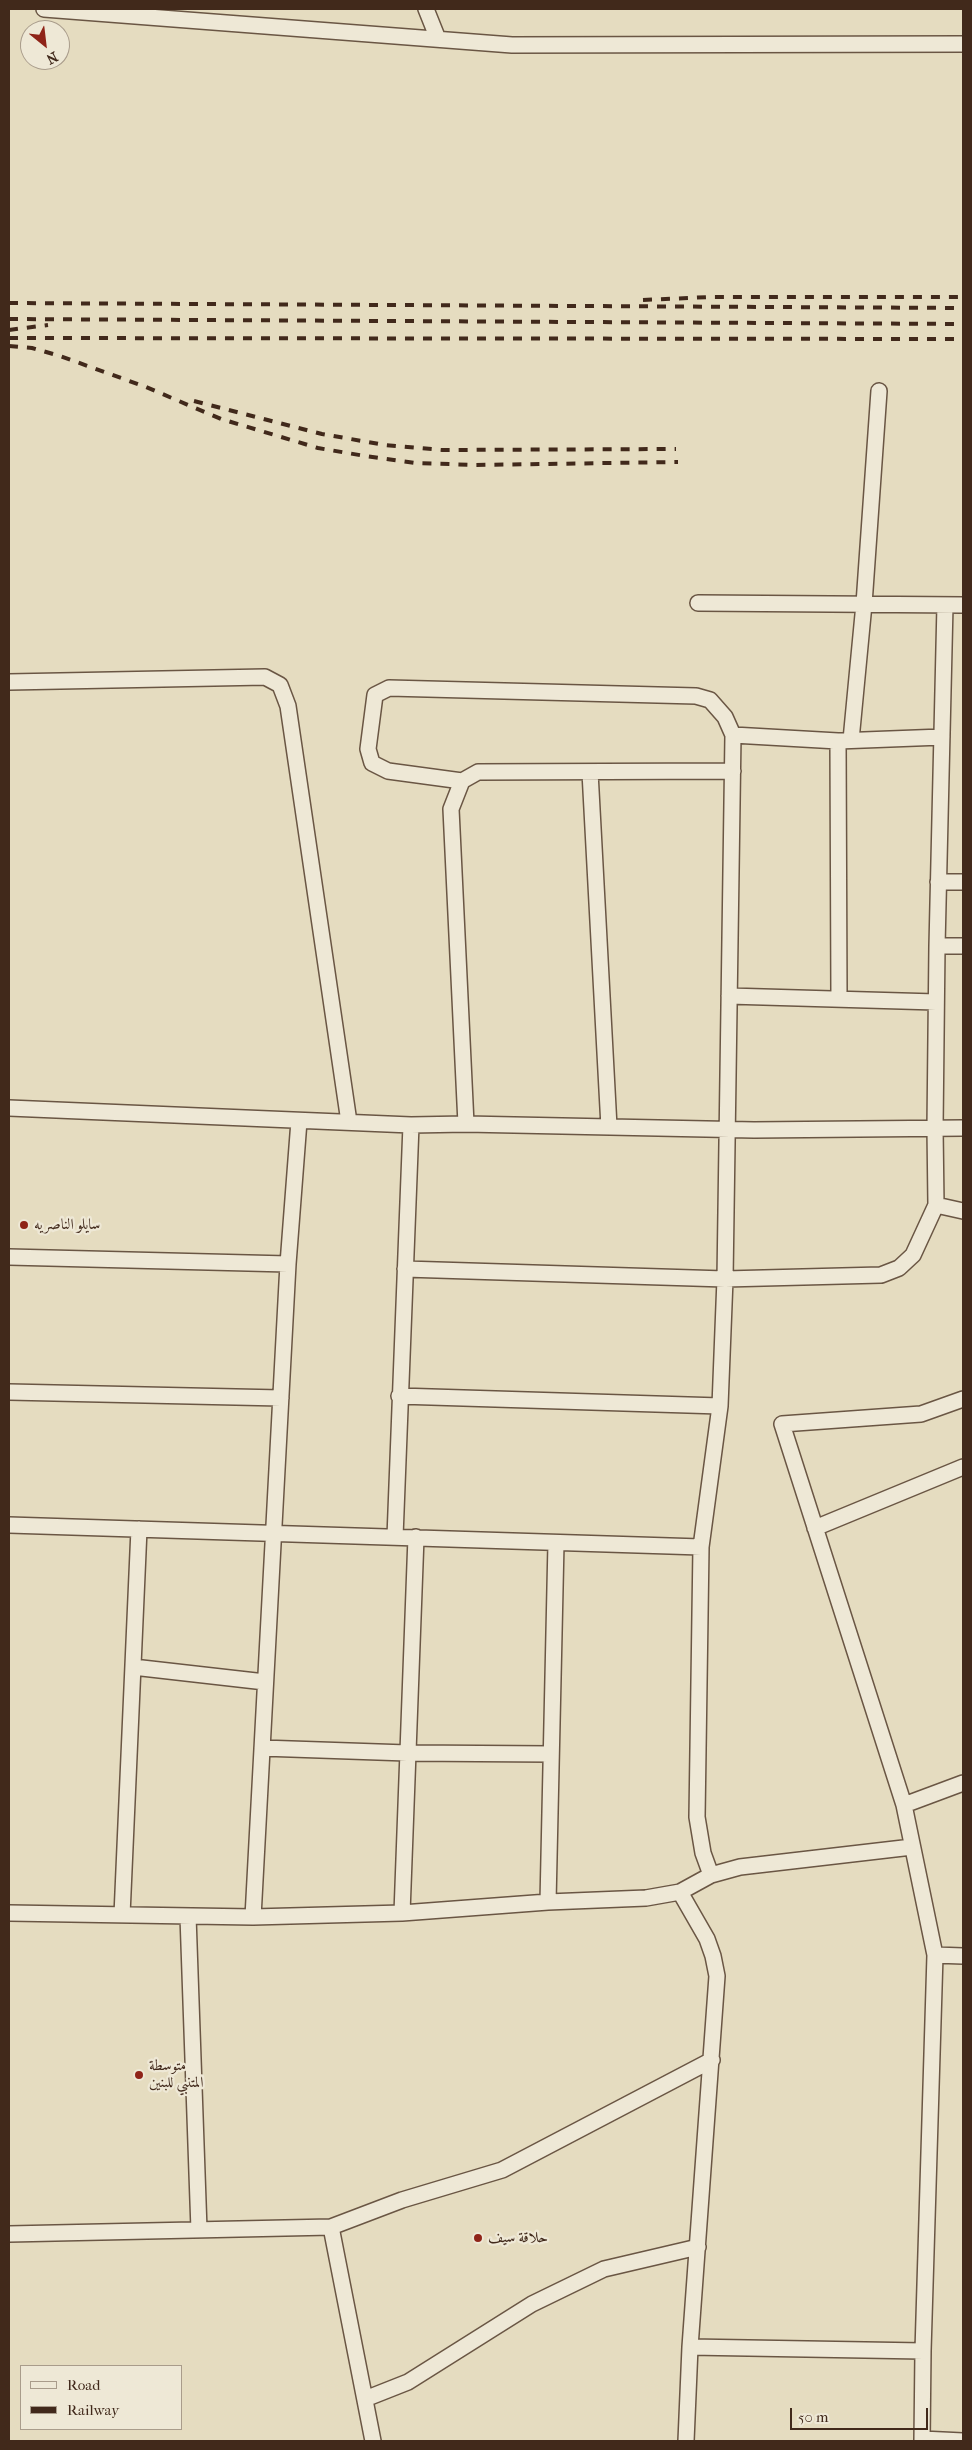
<!DOCTYPE html>
<html>
<head>
<meta charset="utf-8">
<style>
	body { margin:0 }
	#map { position:relative; width:972px; height:2450px; overflow:hidden; background:#e5dcc0; font-family:"IM FELL French Canon",serif }
	canvas { display:block }
	.frame { position:absolute; inset:0; border:10px solid #41291b; pointer-events:none }
	.legend { position:absolute; left:20px; top:2365px; width:162px; height:65px; box-sizing:border-box; background:#eee8d6; border:1px solid #a99c8b; margin:0; padding:6px 9px; list-style:none; font-size:15px; color:#41291b }
	.legend li { display:flex; align-items:center; gap:10px; height:25px }
	.legend b { width:25px; border:1px solid #a99c8b }
	.north { position:absolute; left:20px; top:20px; width:50px; height:50px; box-sizing:border-box; background:#eee8d6; border:1px solid #a99c8b; border-radius:50%; rotate:151deg; font-size:14px; font-weight:700; line-height:20px; text-align:center; color:#41291b }
	.north::after { content:''; display:block; margin:auto; width:18px; height:22px; background:#8f2418; clip-path:polygon(50% 0,100% 100%,50% 72%,0 100%) }
	.scale { position:absolute; left:790px; top:2408px; width:138px; height:22px; box-sizing:border-box; border:2px solid #41291b; border-top:0; padding-left:6px; font-size:15px; line-height:18px; white-space:nowrap; color:#41291b; -webkit-text-stroke:4px #eee8d6; paint-order:stroke }
</style>
</head>
<body>
<div id="map">
<canvas width="972" height="2450"></canvas>
<div class="frame"></div>
<ul class="legend">
<li><b style="height:6px;background:#eee8d6"></b>Road</li>
<li><b style="height:6px;background:#41291b"></b>Railway</li>
</ul>
<div class="north">N</div>
<div class="scale">50 m</div>
</div>
<script>
const g = document.querySelector('canvas').getContext('2d');
g.lineJoin = 'round';
const poly = rows => new Path2D(rows.map(r => 'M' + r).join(''));
function stroke(path, color, width, dash) { g.strokeStyle = color; g.lineWidth = width; g.lineCap = dash ? 'butt' : 'round'; g.setLineDash(dash || []); g.stroke(path); }
function drawText(font, color, halo, rows, align = 'center') {
  g.font = font + ' "IM FELL French Canon",Amiri,serif'; g.lineWidth = 4.5; g.setLineDash([]); g.textBaseline = 'middle'; g.strokeStyle = halo; g.fillStyle = color; for (const [text, x, y, turn = 0] of rows) {
    g.save(); g.translate(x, y); g.rotate((+turn || 0) * Math.PI / 180); g.textAlign = isNaN(turn) ? turn : align; if (halo) g.strokeText(text, 0, 0); g.fillText(text, 0, 0); g.restore();
  }
}
const street = poly([
	[44,9,512,45,963,44],
	[426,9,438,39],
	[698,603,963,605],
	[9,682,265,677,280,685,288,706,349,1122],
	[733,735,838,741,942,737],
	[851,740,864,604,879,391],
	[838,741,839,999],
	[590,772,609,1127],
	[462,781,388,771,372,763,368,749,375,695,389,688,696,696,710,700,725,717,733,735,725,1279,881,1275,899,1268,913,1255,936,1205,935,1128,937,946,945,605],
	[938,882,963,882],
	[937,946,963,946],
	[729,996,936,1002],
	[9,1108,411,1125,466,1124,754,1130,963,1128],
	[466,1124,451,809,462,781,478,772,733,771],
	[936,1205,963,1211],
	[9,1257,288,1264],
	[405,1269,725,1279,720,1406,701,1547,697,1817,703,1853,711,1875],
	[9,1392,281,1398],
	[399,1396,720,1406],
	[9,1525,701,1547],
	[815,1528,963,1467],
	[395,1537,411,1125],
	[133,1667,265,1682],
	[262,1748,407,1753,551,1754],
	[904,1805,963,1783],
	[680,1892,707,1939,713,1956,717,1976,690,2347,686,2441],
	[548,1902,556,1543],
	[9,1913,253,1917,402,1913,548,1902,646,1898,680,1892,711,1875,740,1867,912,1847],
	[402,1913,416,1537],
	[122,1915,139,1529],
	[188,1916,199,2230],
	[253,1917,288,1264,299,1121],
	[935,1955,963,1956],
	[331,2227,373,2441],
	[9,2234,331,2227,402,2200,502,2170,712,2060],
	[690,2347,923,2351],
	[365,2399,408,2382,532,2304,604,2269,698,2247],
	[922,2439,963,2441],
	[922,2441,923,2351,935,1955,904,1805,782,1424,921,1414,963,1399]
]);
stroke(street, '#6a5644', 18);
stroke(street, '#eee8d6', 15);
stroke(poly([
	[643,300,711,297,963,297],
	[9,303,963,308],
	[9,319,963,324],
	[9,330,48,325],
	[9,338,963,339],
	[9,346,32,348,60,356,146,387,221,419,318,448,365,456,416,463,476,465,678,462],
	[194,401,322,434,385,445,442,450,676,449]
]), '#41291b', 4, [9, 9]);
for (const [x, y, r, color] of [
	[24,1225,5,"#8f2418"],
	[139,2075,5,"#8f2418"],
	[478,2238,5,"#8f2418"]
]) { const dot = new Path2D(); dot.arc(x, y, r, 0, 2 * Math.PI); g.fillStyle = color; g.fill(dot); stroke(dot, '#eee8d6', 2); }
drawText('15px', '#41291b', '#eee8d6', [
	["سايلو الناصريه",34,1225],
	["متوسطة",149,2066],
	["المتنبي للبنين",149,2083],
	["حلاقة سيف",488,2238]
], 'left');
</script>
</body>
</html>
